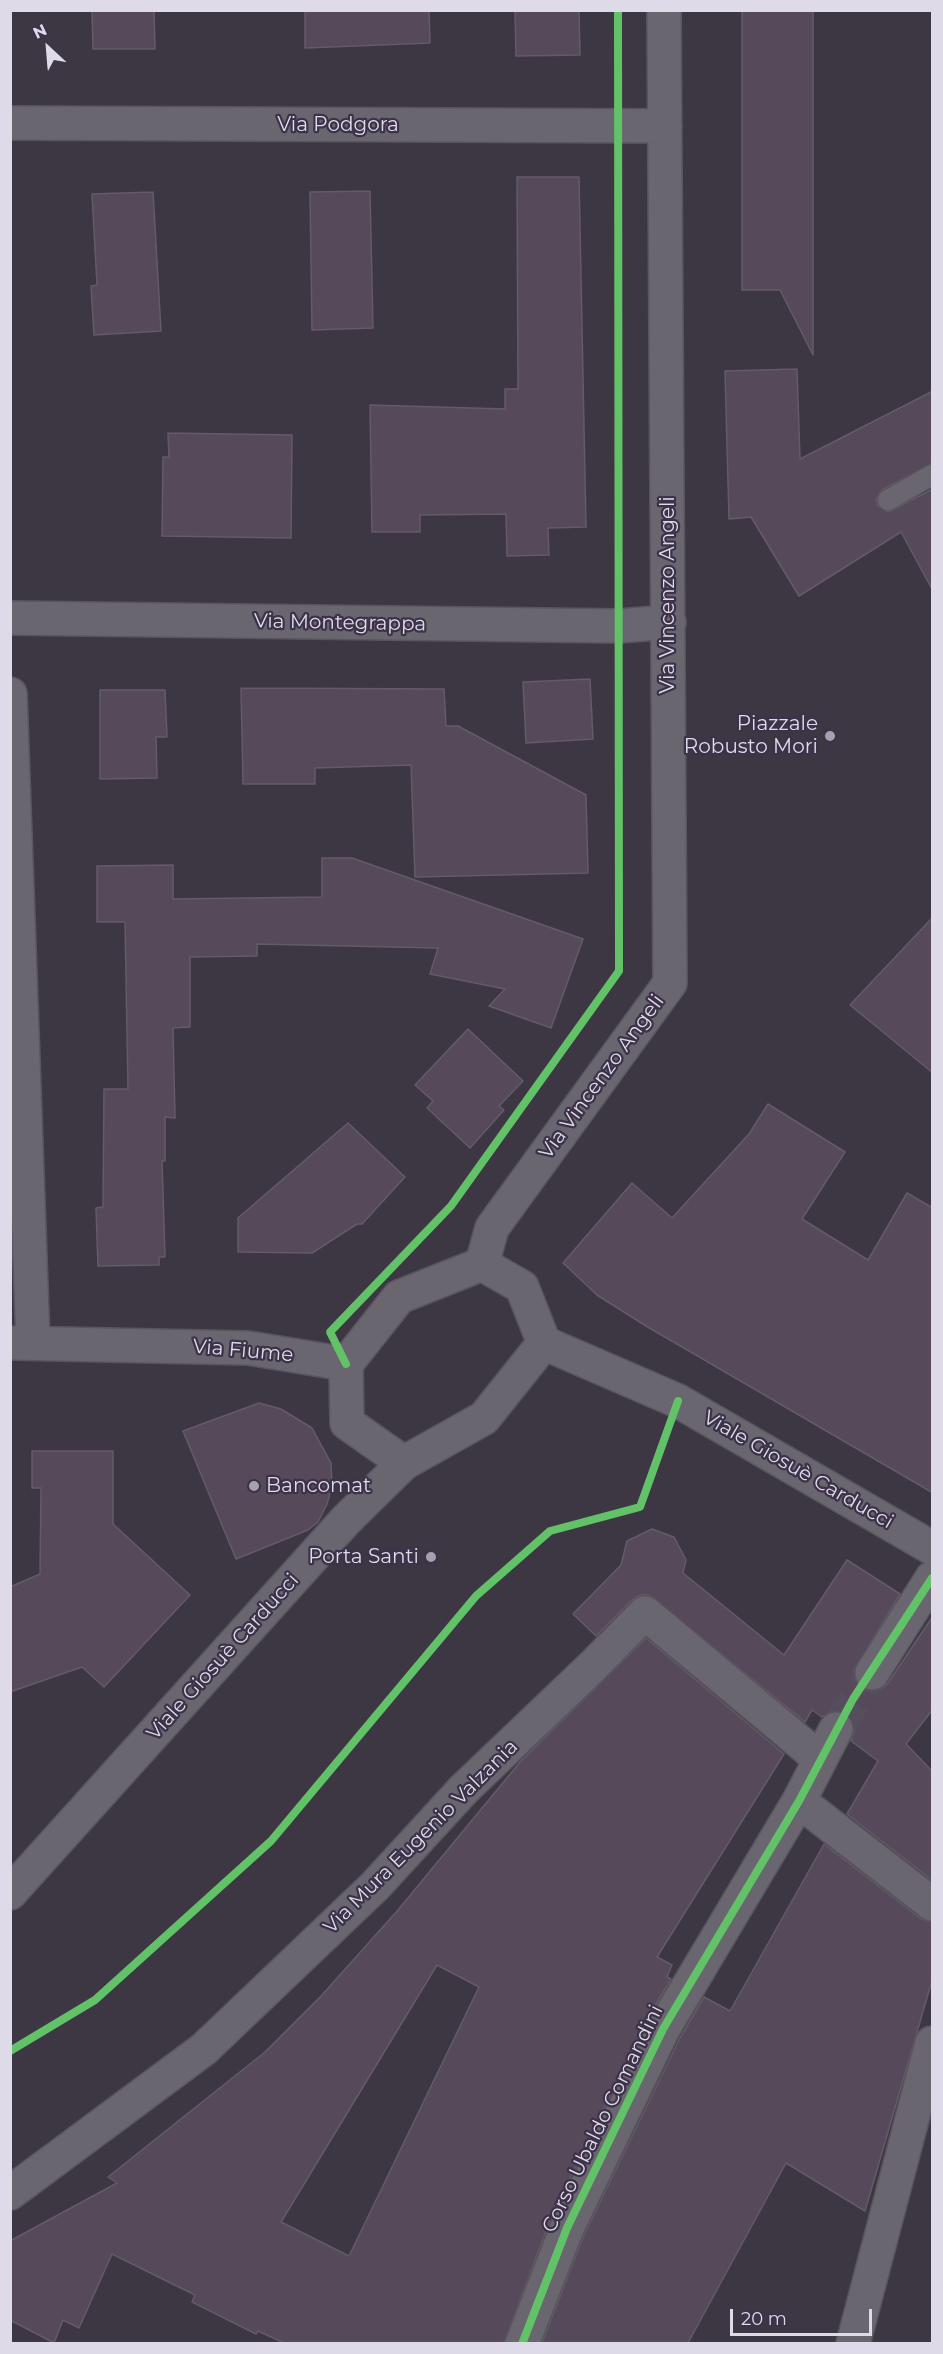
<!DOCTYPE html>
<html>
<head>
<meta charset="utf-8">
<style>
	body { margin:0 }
	#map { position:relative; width:943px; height:2354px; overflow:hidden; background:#3d3744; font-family:Montserrat,sans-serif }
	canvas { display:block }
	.frame { position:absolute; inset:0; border:12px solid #dfdae8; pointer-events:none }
	.north { position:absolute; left:18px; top:18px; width:60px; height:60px; -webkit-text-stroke:4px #3c3249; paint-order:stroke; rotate:334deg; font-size:16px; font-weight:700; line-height:24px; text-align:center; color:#dfdae8 }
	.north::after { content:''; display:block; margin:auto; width:21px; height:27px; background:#dfdae8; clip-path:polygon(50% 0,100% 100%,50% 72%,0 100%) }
	.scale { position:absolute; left:730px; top:2309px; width:142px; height:27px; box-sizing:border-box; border:3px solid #dfdae8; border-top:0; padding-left:8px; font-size:18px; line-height:21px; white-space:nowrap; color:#dfdae8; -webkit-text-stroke:4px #3c3249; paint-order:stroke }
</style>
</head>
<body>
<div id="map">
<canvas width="943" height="2354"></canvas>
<div class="frame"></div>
<div class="north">N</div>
<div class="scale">20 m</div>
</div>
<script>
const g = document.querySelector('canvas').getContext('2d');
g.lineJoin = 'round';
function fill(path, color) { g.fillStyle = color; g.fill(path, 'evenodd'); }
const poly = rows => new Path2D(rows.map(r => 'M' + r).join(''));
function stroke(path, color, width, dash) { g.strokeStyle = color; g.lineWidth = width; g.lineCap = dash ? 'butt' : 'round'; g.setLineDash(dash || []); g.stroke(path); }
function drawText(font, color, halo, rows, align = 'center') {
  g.font = font + ' Montserrat,sans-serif'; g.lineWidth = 4.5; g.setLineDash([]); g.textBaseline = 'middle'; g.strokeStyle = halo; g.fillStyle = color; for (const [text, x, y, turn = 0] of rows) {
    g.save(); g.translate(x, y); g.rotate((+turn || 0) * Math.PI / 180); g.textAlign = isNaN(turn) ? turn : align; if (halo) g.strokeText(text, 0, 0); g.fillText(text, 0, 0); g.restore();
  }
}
const building = poly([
	[92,10,154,10,155,49,93,49,92,10],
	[305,10,429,10,430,43,305,48,305,10],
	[515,10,579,10,580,55,516,56,515,10],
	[742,10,813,10,813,355,780,290,742,290,742,10],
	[517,177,579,177,586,527,548,528,549,555,507,556,506,514,420,515,420,532,372,532,370,405,505,409,505,389,518,389,517,177],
	[370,191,373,328,312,330,310,192,370,191],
	[153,192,161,331,94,335,91,286,97,285,92,194,153,192],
	[797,369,800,459,933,391,933,463,882,490,876,499,878,506,888,512,933,489,933,591,901,532,799,596,751,517,729,519,725,371,797,369],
	[168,433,292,435,291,538,162,536,163,457,169,457,168,433],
	[590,679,593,739,526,743,523,682,590,679],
	[241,688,444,689,446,726,458,726,586,795,588,873,415,877,411,765,315,768,315,784,243,784,241,688],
	[100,690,165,690,167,737,156,737,157,778,100,779,100,690],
	[322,858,352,858,583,939,551,1028,489,1006,505,989,430,974,438,948,257,944,257,956,190,957,190,1027,173,1028,175,1118,165,1117,165,1161,162,1161,165,1257,159,1257,159,1265,98,1266,96,1208,103,1207,104,1089,128,1089,125,922,97,922,97,866,173,865,173,899,322,897,322,858],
	[933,917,933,1073,850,1005,933,917],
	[468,1029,523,1081,499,1106,504,1110,470,1148,427,1108,433,1101,415,1085,468,1029],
	[768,1104,845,1152,802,1219,868,1260,907,1193,933,1208,933,1493,646,1326,597,1295,563,1263,632,1183,672,1218,749,1134,768,1104],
	[348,1123,405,1177,362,1224,357,1224,312,1253,238,1252,238,1218,348,1123],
	[259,1403,281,1409,312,1428,331,1463,332,1486,327,1504,318,1522,308,1530,236,1559,183,1431,259,1403],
	[32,1451,113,1451,113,1524,190,1595,104,1687,82,1667,10,1692,10,1587,40,1574,41,1488,32,1488,32,1451],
	[652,1529,674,1537,686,1560,683,1573,784,1655,847,1560,900,1594,853,1672,856,1682,863,1689,871,1692,880,1690,888,1683,933,1616,933,1709,906,1744,933,1772,933,1881,847,1814,878,1761,851,1741,855,1728,852,1719,845,1713,835,1710,822,1717,812,1710,805,1722,649,1595,640,1595,632,1600,596,1636,573,1614,621,1565,627,1541,652,1529],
	[646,1638,784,1754,657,1957,672,1965,667,1977,671,1979,646,2021,550,2220,504,2343,284,2343,258,2331,256,2334,192,2302,195,2295,112,2254,79,2328,63,2320,54,2343,10,2320,10,2241,117,2183,108,2177,265,2052,322,1995,398,1910,520,1762,646,1638],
	[437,1965,479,1987,349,2256,281,2222,437,1965],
	[824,1844,921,1919,933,1922,933,1977,865,2211,786,2163,688,2343,542,2343,584,2235,680,2038,704,1997,730,2011,824,1844]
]);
fill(building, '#55495a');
stroke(building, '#635c66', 1.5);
stroke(poly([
	[836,1729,872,1673]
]), '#554f5d', 33, [33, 16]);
const lane = poly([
	[888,500,932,475]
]);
const street = poly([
	[10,123,665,126],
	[10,618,619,626,669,622],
	[10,694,33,1343],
	[482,1264,492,1228,670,983,664,10],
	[482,1264,522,1287,544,1343],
	[13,1343,248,1348,346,1364],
	[346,1364,399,1297,482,1264],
	[346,1364,347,1423,404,1463],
	[872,1673,932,1578],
	[799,1801,932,1904],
	[10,2193,204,2049,375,1886,464,1789,594,1665,645,1613,820,1759],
	[522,2344,567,2228,663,2029,799,1801,836,1729],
	[853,2344,932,2043]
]);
const secondary = poly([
	[10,1893,346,1520,404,1463,484,1418,544,1343,678,1401,932,1548]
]);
stroke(lane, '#595460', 22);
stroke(street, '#595460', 36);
stroke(secondary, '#595460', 36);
stroke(lane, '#6a666f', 20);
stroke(street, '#6a666f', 33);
stroke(secondary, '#6a666f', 33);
stroke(poly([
	[346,1364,330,1332,451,1206,619,971,618,10],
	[10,2051,95,2000,271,1841,476,1596,550,1531,640,1507,678,1401],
	[522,2344,567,2228,663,2029,799,1801,853,1699,932,1578]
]), '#61c268', 8);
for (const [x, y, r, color] of [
	[830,736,6,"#a6a1af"],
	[254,1486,6,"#a6a1af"],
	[431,1557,6,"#a6a1af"]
]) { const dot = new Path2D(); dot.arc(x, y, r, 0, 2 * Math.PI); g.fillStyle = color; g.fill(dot); stroke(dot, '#3c3249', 2); }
drawText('20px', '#dfdae8', '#3c3249', [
	["Via Podgora",338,125],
	["Via Vincenzo Angeli",668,595,-90],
	["Via Montegrappa",340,623,1],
	["Via Vincenzo Angeli",602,1077,-54],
	["Via Fiume",243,1351,5],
	["Viale Giosuè Carducci",798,1470,30],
	["Viale Giosuè Carducci",223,1657,-48],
	["Via Mura Eugenio Valzania",421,1837,-45],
	["Corso Ubaldo Comandini",603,2119,-64]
]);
drawText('20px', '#dfdae8', '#3c3249', [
	["Piazzale",818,724],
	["Robusto Mori",818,747],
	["Bancomat",266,1486,"left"],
	["Porta Santi",419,1557]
], 'right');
</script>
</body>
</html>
